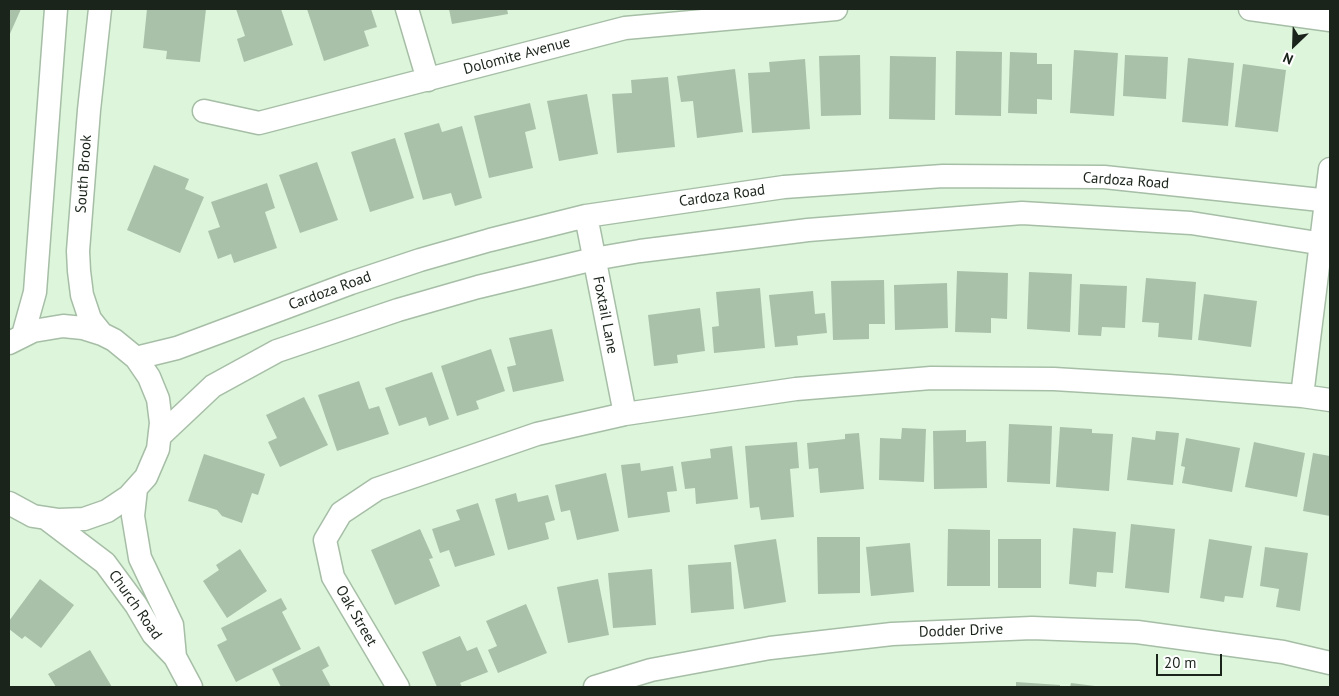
<!DOCTYPE html>
<html>
<head>
<meta charset="utf-8">
<style>
	body { margin:0 }
	#map { position:relative; width:1339px; height:696px; overflow:hidden; background:#dcf5db; font-family:"PT Sans",sans-serif }
	canvas { display:block }
	.frame { position:absolute; inset:0; border:10px solid #1b241b; pointer-events:none }
	.north { position:absolute; left:1269px; top:20px; width:50px; height:50px; -webkit-text-stroke:4px #fff; paint-order:stroke; rotate:204deg; font-size:14px; font-weight:700; line-height:20px; text-align:center; color:#1b241b }
	.north::after { content:''; display:block; margin:auto; width:18px; height:22px; background:#1b241b; clip-path:polygon(50% 0,100% 100%,50% 72%,0 100%) }
	.scale { position:absolute; left:1156px; top:654px; width:66px; height:22px; box-sizing:border-box; border:2px solid #1b241b; border-top:0; padding-left:6px; font-size:15px; line-height:18px; white-space:nowrap; color:#1b241b; -webkit-text-stroke:4px #fff; paint-order:stroke }
</style>
</head>
<body>
<div id="map">
<canvas width="1339" height="696"></canvas>
<div class="frame"></div>
<div class="north">N</div>
<div class="scale">20 m</div>
</div>
<script>
const g = document.querySelector('canvas').getContext('2d');
g.lineJoin = 'round';
function fill(path, color) { g.fillStyle = color; g.fill(path, 'evenodd'); }
const poly = rows => new Path2D(rows.map(r => 'M' + r).join(''));
function stroke(path, color, width, dash) { g.strokeStyle = color; g.lineWidth = width; g.lineCap = dash ? 'butt' : 'round'; g.setLineDash(dash || []); g.stroke(path); }
function drawText(font, color, halo, rows, align = 'center') {
  g.font = font + ' "PT Sans",sans-serif'; g.lineWidth = 4.5; g.setLineDash([]); g.textBaseline = 'middle'; g.strokeStyle = halo; g.fillStyle = color; for (const [text, x, y, turn = 0] of rows) {
    g.save(); g.translate(x, y); g.rotate((+turn || 0) * Math.PI / 180); g.textAlign = isNaN(turn) ? turn : align; if (halo) g.strokeText(text, 0, 0); g.fillText(text, 0, 0); g.restore();
  }
}
fill(poly([
	[9,9,21,9,9,36],
	[147,9,206,9,200,62,166,59,167,51,143,48],
	[236,9,281,9,293,45,244,62,237,39,245,36],
	[307,9,371,9,377,27,364,31,369,46,324,61],
	[449,9,507,9,508,14,452,24],
	[1074,50,1118,53,1114,116,1070,113],
	[956,51,1002,52,1001,116,955,115],
	[1010,52,1037,53,1037,64,1052,64,1052,100,1037,99,1037,114,1008,113],
	[860,55,861,115,821,116,819,56],
	[1125,55,1168,57,1166,99,1123,96],
	[890,56,936,57,935,120,889,119],
	[1188,58,1234,63,1228,126,1182,122],
	[805,59,810,129,752,133,748,73,770,72,769,62],
	[1243,64,1286,70,1278,132,1235,127],
	[735,69,743,132,697,138,693,101,681,102,677,76],
	[668,77,675,147,617,153,612,94,632,93,631,80],
	[587,94,598,154,559,161,547,101],
	[530,103,536,129,525,132,533,168,489,178,474,116],
	[439,123,442,132,462,126,482,198,455,206,451,193,423,200,404,133],
	[395,138,414,198,370,212,351,152],
	[317,162,338,220,300,233,279,175],
	[154,165,189,179,185,189,204,197,180,253,127,230],
	[267,183,275,208,265,212,277,248,234,263,231,254,218,259,208,231,220,227,211,202],
	[957,271,1008,273,1007,319,991,318,991,333,955,332],
	[1029,272,1072,274,1070,332,1027,329],
	[1146,278,1196,282,1192,340,1158,337,1159,323,1142,322],
	[884,280,885,324,869,324,869,339,833,340,831,281],
	[947,283,948,328,895,330,894,285],
	[1080,284,1127,286,1125,328,1102,327,1101,336,1078,335],
	[760,288,765,348,714,353,712,327,719,326,716,292],
	[813,291,815,314,825,313,827,333,797,336,798,345,775,347,769,295],
	[1204,294,1257,301,1251,347,1198,340],
	[700,308,705,351,677,355,678,363,654,366,648,315],
	[552,329,564,381,513,392,507,367,516,365,509,338],
	[491,349,505,391,476,401,479,409,457,416,441,366],
	[432,372,449,419,429,426,426,417,399,426,385,388],
	[359,381,369,409,379,406,389,434,337,451,318,395],
	[304,397,328,445,280,467,268,442,277,438,266,415],
	[1009,424,1052,426,1050,484,1007,482],
	[1060,427,1092,429,1092,433,1113,434,1109,491,1056,487],
	[902,428,926,429,924,482,879,480,880,438,901,439],
	[966,430,966,442,986,441,987,488,934,489,933,431],
	[1156,431,1179,433,1173,485,1127,480,1132,437,1155,440],
	[859,433,864,489,820,493,818,468,809,469,807,443,845,439,845,434],
	[1186,438,1240,448,1232,492,1182,483,1185,467,1181,466],
	[797,442,799,468,790,469,794,517,761,520,759,507,750,508,745,446],
	[1254,442,1305,453,1297,497,1245,487],
	[732,446,738,499,696,504,695,488,685,489,681,462,711,458,710,449],
	[1313,453,1330,456,1330,516,1303,511],
	[204,454,265,474,258,495,252,493,242,523,222,516,217,510,188,501],
	[640,463,641,471,673,466,677,491,667,492,670,512,628,518,621,465],
	[606,473,619,531,577,540,570,510,561,512,555,485],
	[516,493,518,502,548,495,555,520,545,523,549,539,508,550,495,499],
	[478,503,495,555,455,567,449,550,440,553,432,529,460,520,456,510],
	[1131,524,1175,529,1169,593,1125,588],
	[1073,528,1116,532,1113,573,1097,572,1096,587,1069,584],
	[420,529,433,558,429,559,440,586,395,605,371,550],
	[948,529,990,530,990,586,947,586],
	[817,537,860,537,860,593,818,594],
	[776,539,786,602,744,609,734,545],
	[998,539,1041,539,1041,588,998,588],
	[1209,539,1252,546,1243,598,1225,596,1224,602,1200,598],
	[910,543,914,592,871,596,866,547],
	[1265,547,1308,553,1300,611,1276,607,1279,589,1260,586],
	[240,549,267,591,227,618,203,581,219,570,216,565],
	[731,562,734,609,691,613,688,565],
	[652,569,656,625,613,628,608,573],
	[40,579,74,605,41,648,25,636,22,639,9,629,9,621],
	[598,579,609,635,568,643,557,587],
	[281,598,287,609,282,612,301,649,236,682,217,645,227,640,221,628],
	[526,604,547,653,498,673,488,650,497,646,486,621],
	[460,636,467,651,477,647,488,672,460,683,462,687,437,687,422,652],
	[319,646,329,666,322,670,331,687,281,687,272,669],
	[90,650,112,687,56,687,48,674],
	[1016,682,1060,685,1060,687,1016,687],
	[1071,683,1095,686,1095,687,1070,687]
]), '#a9c1a9');
const minor = poly([
	[100,9,89,110,78,251,79,271,82,295,90,319,102,334],
	[407,9,428,80],
	[1250,9,1330,20],
	[204,111,259,123,625,28,836,9],
	[586,216,625,414],
	[23,335,35,292,56,9],
	[9,343,33,331,63,326,83,328,102,334,114,340,136,358,149,377,158,399,161,423,158,449,146,477,128,497,107,511,84,519,59,520,33,516,9,503],
	[136,358,177,348,351,283,420,260,490,240,586,216,784,187,943,176,1104,177,1330,201],
	[1302,396,1330,169],
	[161,435,213,386,277,351,398,310,478,287,594,259,640,251,808,230,1022,213,1191,223,1330,245],
	[136,489,133,516,140,558,172,625,175,657],
	[47,519,105,563,136,605,153,634,175,657,191,687],
	[398,687,333,577,325,540,341,513,377,489,537,434,625,414,796,389,931,378,1054,379,1169,386,1302,396,1330,400],
	[595,687,651,670,770,648,892,634,1032,628,1137,632,1283,652,1330,663]
]);
stroke(minor, '#a6bea6', 25);
stroke(minor, '#fff', 22);
drawText('15px', '#1b241b', '#fff', [
	["Dolomite Avenue",517,56,-15],
	["South Brook",84,174,-86],
	["Cardoza Road",1126,181,4],
	["Cardoza Road",722,196,-8],
	["Cardoza Road",330,291,-20],
	["Foxtail Lane",605,315,79],
	["Church Road",135,605,55],
	["Oak Street",356,616,60],
	["Dodder Drive",961,631,-2]
]);
</script>
</body>
</html>
